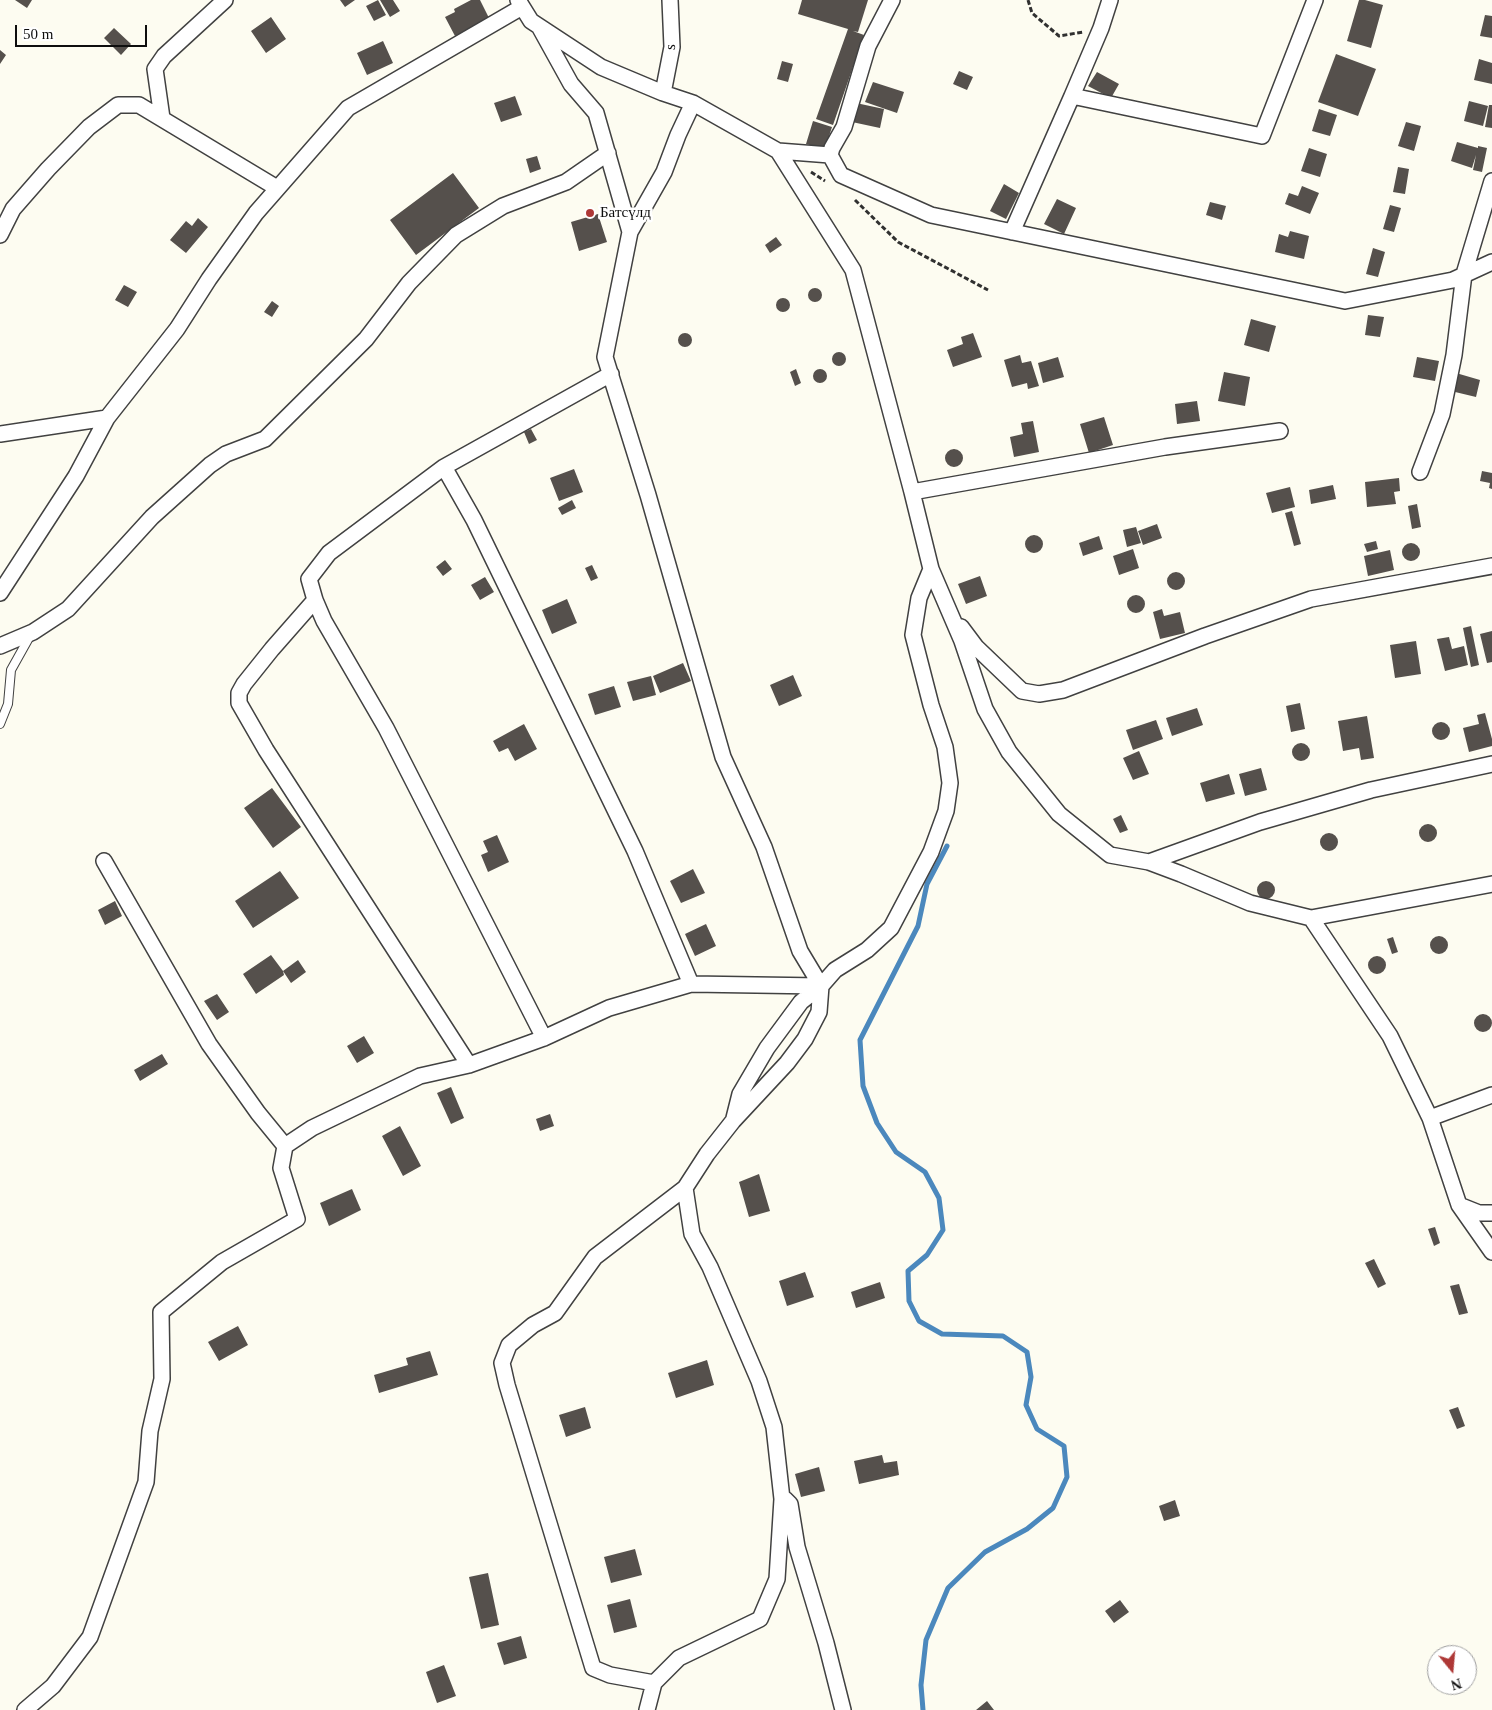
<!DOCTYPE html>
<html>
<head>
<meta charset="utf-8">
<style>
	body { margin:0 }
	#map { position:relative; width:1492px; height:1710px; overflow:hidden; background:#fdfcf1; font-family:Georgia,serif }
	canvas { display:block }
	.north { position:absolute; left:1427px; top:1645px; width:50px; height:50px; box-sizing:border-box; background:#fff; border:1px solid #9f9f9f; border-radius:50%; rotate:163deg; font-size:14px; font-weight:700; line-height:20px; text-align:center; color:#0e0e0e }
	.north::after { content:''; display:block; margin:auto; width:18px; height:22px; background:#ae3836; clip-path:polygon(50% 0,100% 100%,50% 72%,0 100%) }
	.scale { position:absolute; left:15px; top:25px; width:132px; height:22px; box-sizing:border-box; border:2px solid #0e0e0e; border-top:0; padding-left:6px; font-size:15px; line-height:18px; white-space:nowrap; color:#0e0e0e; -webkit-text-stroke:4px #fff; paint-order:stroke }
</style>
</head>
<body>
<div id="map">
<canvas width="1492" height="1710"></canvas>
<div class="north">N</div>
<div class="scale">50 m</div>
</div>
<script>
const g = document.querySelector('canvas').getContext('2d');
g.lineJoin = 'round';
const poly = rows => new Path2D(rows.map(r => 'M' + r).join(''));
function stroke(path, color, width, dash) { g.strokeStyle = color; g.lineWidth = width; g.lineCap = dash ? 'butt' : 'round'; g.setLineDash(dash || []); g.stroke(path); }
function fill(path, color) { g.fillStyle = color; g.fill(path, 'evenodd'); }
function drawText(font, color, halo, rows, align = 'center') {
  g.font = font + ' Georgia,serif'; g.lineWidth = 5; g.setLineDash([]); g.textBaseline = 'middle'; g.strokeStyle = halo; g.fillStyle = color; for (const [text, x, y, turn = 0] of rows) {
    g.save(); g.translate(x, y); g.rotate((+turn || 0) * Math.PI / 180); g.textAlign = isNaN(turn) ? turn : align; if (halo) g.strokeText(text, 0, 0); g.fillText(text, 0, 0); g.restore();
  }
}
stroke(poly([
	[923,1710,921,1685,926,1640,948,1588,985,1552,1027,1529,1053,1508,1067,1477,1064,1446,1037,1429,1026,1405,1031,1377,1027,1352,1003,1336,942,1334,919,1321,909,1301,908,1271,927,1255,943,1230,939,1198,925,1172,896,1152,877,1123,863,1086,860,1040,918,926,927,884,947,846]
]), '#4b88bd', 5);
fill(poly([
	[15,0,32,0,27,8],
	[340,0,355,0,345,7],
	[378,0,386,15,374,21,366,6],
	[380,0,393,0,400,11,390,17],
	[471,0,480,0,489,18,455,36,445,17,455,12,454,9],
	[802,0,868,0,858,32,853,31,864,35,833,125,816,119,848,29,798,14],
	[1359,0,1365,0,1383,5,1371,48,1347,41],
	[1485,15,1492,16,1492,38,1480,36],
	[271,17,286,39,266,53,251,31],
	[114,28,131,44,121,55,104,38],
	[383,41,393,63,367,75,357,53],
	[0,50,6,55,0,64],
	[1336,54,1376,69,1358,116,1318,102],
	[1479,59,1492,63,1492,84,1474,80],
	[782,61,793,64,788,82,777,79],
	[959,71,973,77,967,90,953,84],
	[1097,72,1119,84,1111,98,1088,86],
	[873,82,904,92,897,113,865,102],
	[515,96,522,115,501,122,494,103],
	[1469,101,1488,106,1483,126,1464,121],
	[856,103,884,109,880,128,852,122],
	[1489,105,1492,105,1492,128,1485,127],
	[1319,109,1337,115,1330,136,1312,131],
	[813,121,832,127,825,149,806,144],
	[1406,122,1421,126,1414,151,1398,146],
	[1457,142,1478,148,1478,146,1487,148,1482,172,1473,170,1476,155,1472,168,1451,161],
	[1309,148,1327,154,1320,177,1301,171],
	[537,156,541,169,530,173,526,159],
	[1398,167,1409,169,1405,194,1393,192],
	[453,173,479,208,416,255,390,220],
	[1004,184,1019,193,1006,219,990,211],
	[1302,186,1319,193,1310,214,1285,204,1289,193,1298,196],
	[1057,199,1076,208,1064,234,1044,224],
	[1210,202,1226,206,1222,220,1206,215],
	[1390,205,1401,208,1394,232,1383,229],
	[598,214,607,242,579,251,571,222],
	[198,218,208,227,186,253,170,240,186,221,192,226],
	[1290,231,1309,236,1304,259,1275,252,1279,234,1288,237],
	[776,237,782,245,770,253,765,245],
	[1373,248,1385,252,1378,277,1366,274],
	[124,285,137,292,128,307,115,300],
	'808 295a7 7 0 1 1 14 0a7 7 0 1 1-14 0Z',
	'776 305a7 7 0 1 1 14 0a7 7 0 1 1-14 0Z',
	[272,301,279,306,272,317,264,312],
	[1368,315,1384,317,1380,337,1365,335],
	[1251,319,1276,326,1269,352,1244,345],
	'678 340a7 7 0 1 1 14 0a7 7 0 1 1-14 0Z',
	[973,333,982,357,953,367,947,350,963,344,961,337],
	'832 359a7 7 0 1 1 14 0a7 7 0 1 1-14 0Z',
	[1020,355,1022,363,1031,361,1039,386,1028,389,1027,383,1012,387,1004,360],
	[1058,357,1064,377,1043,383,1038,363],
	[1417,357,1439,361,1435,381,1413,377],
	'813 376a7 7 0 1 1 14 0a7 7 0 1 1-14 0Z',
	[796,369,801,383,795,386,790,372],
	[1224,372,1250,377,1245,406,1218,401],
	[1456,373,1480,380,1476,397,1451,391],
	[1197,401,1200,421,1177,424,1175,404],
	[1104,417,1113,445,1089,453,1080,424],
	[1033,421,1039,452,1014,457,1010,437,1023,434,1021,423],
	[531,429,537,440,529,444,524,432],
	'945 458a9 9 0 1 1 18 0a9 9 0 1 1-18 0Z',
	[574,469,583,492,559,501,550,478],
	[1482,471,1492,473,1492,489,1489,488,1490,483,1480,481],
	[1399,478,1400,491,1394,492,1396,504,1367,507,1365,482],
	[1333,485,1336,499,1311,504,1309,490],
	[1290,487,1295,507,1272,513,1266,493],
	[572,500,576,508,562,515,558,508],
	[1417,504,1421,527,1412,529,1408,506],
	[1292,511,1301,544,1294,546,1285,513],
	[1157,524,1162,538,1143,545,1138,531],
	[1136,527,1141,543,1127,547,1123,530],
	'1025 544a9 9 0 1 1 18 0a9 9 0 1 1-18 0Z',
	[1099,536,1103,549,1083,556,1079,543],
	[1376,541,1378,549,1367,552,1364,544],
	'1402 552a9 9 0 1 1 18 0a9 9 0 1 1-18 0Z',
	[1133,549,1139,568,1119,575,1113,556],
	[1390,550,1394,570,1368,576,1364,556],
	[445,560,452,569,443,576,436,567],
	[592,565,598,578,591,581,585,568],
	'1167 581a9 9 0 1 1 18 0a9 9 0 1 1-18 0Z',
	[980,576,987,596,966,604,958,584],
	[485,577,494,592,480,600,471,585],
	'1127 604a9 9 0 1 1 18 0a9 9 0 1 1-18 0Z',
	[567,599,577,623,552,634,542,610],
	[1162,609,1164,616,1180,612,1185,633,1160,639,1153,612],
	[1471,626,1479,665,1471,667,1463,628],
	[1492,631,1492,662,1487,663,1480,634],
	[1449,637,1452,649,1464,646,1468,665,1445,671,1437,639],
	[1416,641,1421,674,1395,678,1390,645],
	[683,663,691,681,660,693,653,676],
	[793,675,802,696,779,706,770,685],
	[651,676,656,695,633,701,627,682],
	[614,686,621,707,595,715,588,694],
	[1300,703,1305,729,1291,732,1286,706],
	[1197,708,1203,725,1172,736,1166,718],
	[1485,713,1492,739,1492,746,1469,752,1463,728,1479,724,1477,715],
	[1367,716,1374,758,1361,760,1359,748,1343,751,1338,721],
	[1156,720,1163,739,1133,750,1126,730],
	'1432 731a9 9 0 1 1 18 0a9 9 0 1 1-18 0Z',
	[524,724,537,749,515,761,508,748,499,752,493,741],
	'1292 752a9 9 0 1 1 18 0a9 9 0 1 1-18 0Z',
	[1139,751,1149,774,1133,780,1123,758],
	[1261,768,1267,790,1245,796,1239,774],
	[1229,774,1235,794,1206,802,1200,783],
	[272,788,301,827,273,848,244,808],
	[1121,815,1128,830,1120,833,1113,819],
	'1419 833a9 9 0 1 1 18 0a9 9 0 1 1-18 0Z',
	'1320 842a9 9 0 1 1 18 0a9 9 0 1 1-18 0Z',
	[497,835,509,862,488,872,481,855,488,852,483,841],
	[693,869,705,893,681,903,670,881],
	[280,871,299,898,253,928,235,901],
	'1257 890a9 9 0 1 1 18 0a9 9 0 1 1-18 0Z',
	[115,901,122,916,105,925,98,910],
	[706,924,716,946,695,956,685,934],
	'1430 945a9 9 0 1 1 18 0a9 9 0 1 1-18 0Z',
	[1393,937,1398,952,1392,954,1387,939],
	[271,955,283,971,298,960,306,972,291,983,283,971,284,975,256,994,243,974],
	'1368 965a9 9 0 1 1 18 0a9 9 0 1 1-18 0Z',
	[217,994,229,1012,217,1020,204,1001],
	'1474 1023a9 9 0 1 1 18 0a9 9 0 1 1-18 0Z',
	[364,1036,374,1053,357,1063,347,1046],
	[162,1054,168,1064,140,1081,134,1070],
	[451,1087,464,1118,451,1124,437,1093],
	[550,1114,554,1126,540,1131,536,1119],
	[400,1126,421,1166,403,1176,382,1136],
	[759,1174,770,1211,749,1217,739,1182],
	[352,1189,361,1210,329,1226,320,1203],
	[1435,1227,1440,1243,1434,1246,1428,1229],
	[1374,1259,1386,1284,1378,1288,1365,1263],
	[805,1272,814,1297,787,1306,779,1281],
	[880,1282,885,1298,856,1308,851,1292],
	[1459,1284,1468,1313,1459,1315,1450,1286],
	[238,1326,248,1345,219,1361,208,1342],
	[430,1351,438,1375,379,1393,374,1375,408,1365,406,1358],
	[707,1360,714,1385,676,1398,668,1373],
	[585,1407,591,1428,566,1437,559,1415],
	[1458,1407,1465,1426,1457,1429,1449,1410],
	[882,1455,884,1463,897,1461,899,1475,859,1484,854,1461],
	[819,1467,825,1491,801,1497,795,1474],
	[1175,1500,1180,1516,1164,1521,1159,1506],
	[635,1549,642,1575,611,1583,604,1557],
	[488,1573,499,1625,481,1629,469,1577],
	[630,1599,637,1627,614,1633,607,1605],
	[1120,1600,1129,1612,1114,1623,1105,1611],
	[521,1636,527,1658,504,1665,497,1643],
	[444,1665,456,1696,437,1703,426,1672],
	[987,1701,994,1710,976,1710]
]), '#55504c');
const lane = poly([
	[0,724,8,704,11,670,30,636]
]);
const street = poly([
	[518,0,531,21,601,67,663,93,693,103,778,151,830,155,841,175,931,215,1345,301,1453,280,1492,262],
	[540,28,571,84,596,113,630,232],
	[663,93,672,47,670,0],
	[1072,96,1101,28,1110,0],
	[162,118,155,69,164,56,225,0],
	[778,151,853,270,912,492,1165,447,1280,431],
	[830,155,832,148,844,127,868,46,892,0],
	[1012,232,1072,96,1262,136,1315,0],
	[0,235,13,209,48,169,89,127,118,105,139,105,277,188],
	[0,434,107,418],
	[444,467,474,520,635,851,691,984],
	[1420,472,1442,414,1454,355,1464,274,1492,181],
	[912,492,931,569,962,641,985,709,1009,752,1059,814,1110,855,1149,862,1181,874,1250,903,1311,918],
	[0,593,76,476,107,418,177,329,209,279,256,213,348,108,522,7],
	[315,600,272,649,244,684,239,693,239,703,266,750,469,1065],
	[961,627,976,647,1022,691,1039,694,1063,690,1205,636,1311,599,1492,566],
	[0,646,33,632,68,609,152,517,210,465,226,454,265,439,366,339,409,283,456,235,503,206,566,182,608,153],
	[104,861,209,1044,258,1113,285,1146],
	[1149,862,1260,822,1371,790,1492,764],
	[1492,884,1311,918,1390,1036,1430,1118,1492,1095],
	[544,1038,386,728,324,621,315,600,309,579,329,553,444,467,611,374],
	[734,1118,740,1094,767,1048,801,1002,821,986],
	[1430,1118,1459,1205,1492,1252],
	[1459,1205,1479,1213,1492,1213],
	[785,1499,790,1504,797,1547,826,1643,843,1710],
	[654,1683,610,1675,593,1668,507,1385,502,1363,509,1345,533,1325,555,1313,595,1257,685,1188],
	[25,1710,53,1686,90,1637,146,1482,150,1431,162,1379,161,1312,222,1262,297,1219,281,1168,285,1146,312,1128,420,1076,469,1065,544,1038,609,1008,691,984,821,986,835,970,867,950,891,928,931,852,946,811,950,783,945,747,931,705,913,635,919,598,931,569],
	[647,1710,654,1683,679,1658,760,1619,777,1579,782,1499,774,1427,759,1381,710,1267,692,1234,685,1188,707,1154,733,1121,787,1063,805,1039,819,1012,821,986,800,951,764,847,723,757,648,495,605,357,630,232,664,172,678,135,693,103]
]);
stroke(lane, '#414141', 10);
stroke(street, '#414141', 18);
stroke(poly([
	[1028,0,1032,13,1059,36,1083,32],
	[811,172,825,181],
	[855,200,898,242,988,290]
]), '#303030', 3, [5, 2.5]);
stroke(lane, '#fff', 8);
stroke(street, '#fff', 15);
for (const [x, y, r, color] of [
	[590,213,5,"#ae3836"]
]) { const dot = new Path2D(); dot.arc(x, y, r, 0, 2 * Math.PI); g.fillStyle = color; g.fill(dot); stroke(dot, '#fff', 2); }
drawText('15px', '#0e0e0e', '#fff', [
	["s",671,47,-85]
]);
drawText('15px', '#0e0e0e', '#fff', [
	["Батсүлд",600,213]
], 'left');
</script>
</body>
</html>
